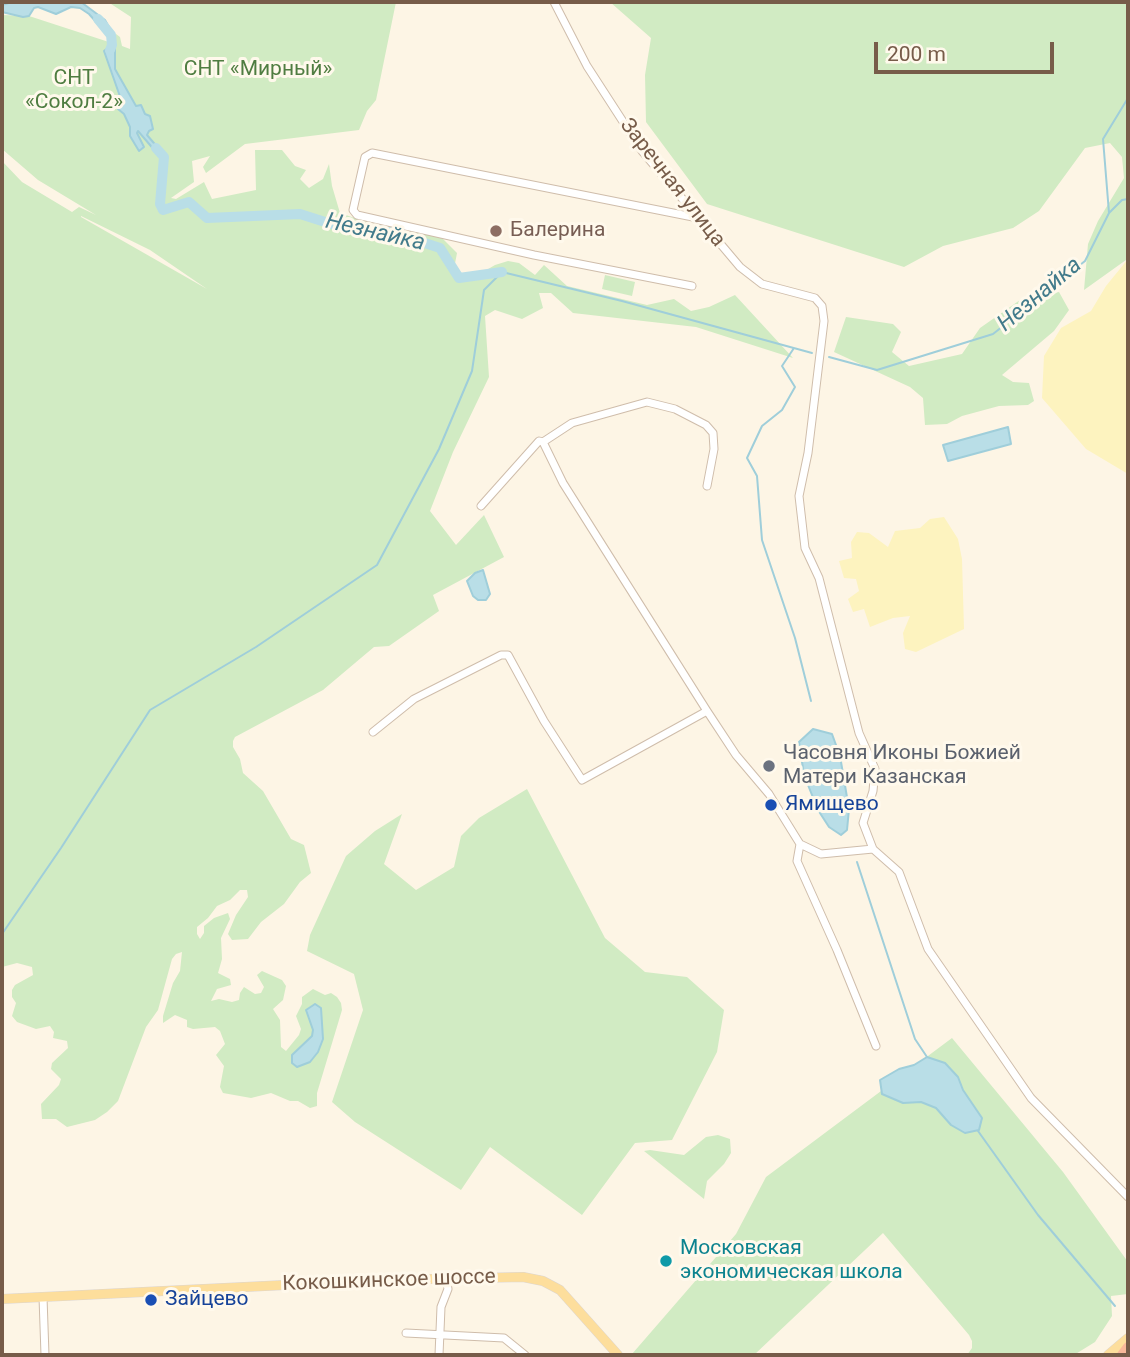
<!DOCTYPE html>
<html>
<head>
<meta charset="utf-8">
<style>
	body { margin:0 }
	#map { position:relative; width:1130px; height:1357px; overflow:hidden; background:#fdf5e5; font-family:Roboto,sans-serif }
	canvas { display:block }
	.frame { position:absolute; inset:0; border:4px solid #775c49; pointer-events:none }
	.scale { position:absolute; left:874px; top:42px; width:180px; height:32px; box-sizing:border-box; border:4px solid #775c49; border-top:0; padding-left:9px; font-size:21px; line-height:24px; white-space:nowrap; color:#775c49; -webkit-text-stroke:5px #fff9ec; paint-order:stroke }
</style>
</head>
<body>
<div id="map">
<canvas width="1130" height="1357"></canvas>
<div class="frame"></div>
<div class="scale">200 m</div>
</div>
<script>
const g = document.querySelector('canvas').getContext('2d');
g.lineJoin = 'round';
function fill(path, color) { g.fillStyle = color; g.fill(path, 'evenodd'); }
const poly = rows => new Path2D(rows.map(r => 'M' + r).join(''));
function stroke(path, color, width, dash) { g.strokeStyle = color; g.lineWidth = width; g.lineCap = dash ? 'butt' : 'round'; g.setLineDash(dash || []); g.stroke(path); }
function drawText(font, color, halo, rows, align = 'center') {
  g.font = font + ' Roboto,sans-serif'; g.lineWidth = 6; g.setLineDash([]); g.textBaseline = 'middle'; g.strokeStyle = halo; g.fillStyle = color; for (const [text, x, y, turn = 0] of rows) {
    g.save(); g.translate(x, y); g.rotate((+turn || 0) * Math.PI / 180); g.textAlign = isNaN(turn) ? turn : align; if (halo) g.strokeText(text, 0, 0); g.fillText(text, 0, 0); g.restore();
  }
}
fill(poly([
	[108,2,396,2,376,100,367,111,359,130,245,144,206,173,203,167,210,156,192,161,194,182,171,198,176,199,204,182,212,199,256,190,255,150,282,150,295,166,306,170,300,179,309,188,323,179,329,164,332,186,340,213,401,234,419,230,439,235,457,253,453,274,483,272,495,265,508,261,519,263,535,275,544,265,567,286,647,305,674,299,691,311,709,307,735,295,793,358,696,327,573,313,551,293,539,293,543,308,522,319,495,310,485,316,489,377,453,452,430,511,456,545,484,515,504,557,433,595,439,611,389,646,374,647,323,690,235,737,233,741,233,747,240,759,243,773,263,791,291,839,304,845,311,873,300,882,284,904,261,922,248,939,232,940,228,934,236,915,248,897,247,890,240,890,230,900,217,906,208,918,197,927,197,934,200,939,204,933,204,926,214,918,228,913,230,919,221,938,222,959,218,973,230,979,231,985,217,989,211,1001,219,999,232,1002,239,1000,240,993,244,987,255,994,261,993,264,987,257,975,262,971,282,980,286,986,283,1000,273,1009,280,1020,281,1047,286,1051,299,1035,301,1029,296,1016,302,1004,302,997,313,989,325,995,331,993,337,997,341,1003,342,1010,317,1093,317,1106,310,1108,298,1101,290,1101,271,1093,251,1098,223,1093,220,1087,224,1066,216,1055,225,1044,220,1031,215,1027,193,1029,187,1027,187,1020,175,1015,163,1023,163,1016,173,983,180,971,182,952,176,954,172,959,158,1010,146,1027,118,1101,107,1112,95,1120,67,1127,56,1119,42,1119,41,1104,59,1085,61,1079,51,1069,52,1063,68,1048,67,1041,53,1038,54,1032,50,1026,36,1029,17,1022,12,1016,16,1003,12,997,12,990,15,985,33,975,32,967,17,963,2,967,2,161,22,182,72,212,79,207,96,215,38,180,2,149,2,15,29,16,115,44,116,34,120,37,122,46,130,49,131,17],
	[81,216,150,250,207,289,81,217],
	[610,2,1128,2,1128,249,1126,260,1084,290,1088,244,1098,221,1124,178,1122,157,1110,143,1085,148,1039,211,1013,228,943,246,904,267,707,204,646,122,645,75,651,38],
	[605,275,635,282,632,296,602,289],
	[1059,292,1069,310,1054,331,1002,375,1013,382,1029,383,1034,401,1028,405,999,406,962,416,947,424,925,425,923,398,910,387,834,352,846,317,893,324,901,332,892,352,909,366,962,354,980,328,1020,300],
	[527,789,605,938,645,972,687,977,724,1010,717,1052,672,1140,635,1143,582,1215,490,1147,461,1190,355,1122,332,1102,363,1010,354,974,307,951,310,935,346,856,375,831,402,814,384,864,416,890,454,867,461,836,479,818],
	[952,1038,1063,1172,1128,1262,1128,1294,1111,1296,1112,1316,1095,1342,1074,1355,967,1355,972,1348,972,1341,969,1335,883,1233,754,1355,632,1354,736,1234,766,1177],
	[718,1135,730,1139,731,1153,724,1164,707,1181,704,1199,644,1151,650,1150,684,1155,706,1137]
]), '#d1ebc3');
fill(poly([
	[1128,259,1128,474,1086,449,1042,398,1044,356,1061,328,1091,311,1106,286],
	[944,517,958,539,962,559,964,629,916,652,905,649,903,633,910,616,893,618,870,627,864,609,853,612,848,599,859,591,856,579,844,578,839,561,852,558,851,542,857,532,869,533,888,547,895,531,920,528,930,519]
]), '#fdf3bf');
const water = poly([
	[12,2,81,2,105,20,109,27,105,32,89,14,80,8,71,7,56,14,38,7,34,8,29,16,23,17,2,12,2,5,12,2],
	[110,38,113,38,115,43,115,69,136,106,141,105,145,114,150,116,153,129,149,131,147,135,165,156,162,159,138,131,137,133,144,147,139,151,130,136,130,127,124,114,118,109,118,104,123,105,104,51,109,47,110,38],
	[1008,427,1011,444,948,461,943,445,1008,427],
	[483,570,490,594,486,600,478,600,473,596,467,581,475,573,483,570],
	[813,729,832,734,840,756,849,809,847,830,841,835,829,827,818,810,804,775,799,742,813,729],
	[315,1004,321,1008,323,1039,318,1052,310,1062,297,1067,292,1063,292,1055,312,1036,313,1030,306,1010,315,1004],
	[927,1057,945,1063,958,1077,963,1090,982,1118,979,1130,965,1133,951,1125,936,1108,921,1102,903,1103,882,1094,880,1080,899,1069,914,1065,927,1057]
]);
fill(water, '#b9dee7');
stroke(water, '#9fceda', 2);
stroke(poly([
	[1109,213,1122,200,1128,199],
	[794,348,782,366,795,387,782,410,762,426,747,458,757,476,762,540,795,638,811,701],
	[829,357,877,370,993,334,1085,261,1109,213,1103,139,1128,98],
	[857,862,915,1039,927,1057],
	[2,934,61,848,150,710,256,647,377,565,439,449,472,371,484,290,502,272,622,301,812,353],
	[978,1131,1038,1215,1115,1306]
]), '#9fceda', 2);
stroke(poly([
	[98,19,111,35,112,45,110,50],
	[156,148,164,157,160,204,163,210,189,202,207,218,300,214,344,228,388,231,440,248,459,278,502,272]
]), '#b9dee7', 10);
const minor = poly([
	[554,2,587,66,642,151,740,267,762,284,815,298,822,306,824,321,808,453,799,496,805,548,819,578,859,733,875,769,873,791,863,823,873,849,899,872,928,949,1031,1098,1128,1197],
	[692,286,534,255,357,215,353,210,365,157,372,153,698,218],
	[543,442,563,483,707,711,736,755,769,794,800,844,821,854,873,849],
	[481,506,539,441,543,442,572,423,647,402,675,409,706,425,713,433,714,449,707,486],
	[373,732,414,699,501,655,508,655,544,721,582,780,707,711],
	[800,844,797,861,837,950,876,1046],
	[43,1297,45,1355],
	[406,1333,504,1338,525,1355],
	[439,1355,441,1307,448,1289,446,1279]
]);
const major = poly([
	[2,1299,386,1280,523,1277,543,1281,560,1290,618,1355],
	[1108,1355,1128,1338]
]);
const highway = poly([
	[1122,1355,1128,1347]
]);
stroke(minor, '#cfbdab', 9);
stroke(major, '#dcd5d0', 10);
stroke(highway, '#dcd5d0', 12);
stroke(minor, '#fff', 7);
stroke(major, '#fdde9c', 9);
stroke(highway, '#f9b89a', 10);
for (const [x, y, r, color] of [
	[496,231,7,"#8d6e63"],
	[769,766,7,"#6b7280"],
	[771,805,7,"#1a4fb4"],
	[666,1261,7,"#0f9aa8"],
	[151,1300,7,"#1a4fb4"]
]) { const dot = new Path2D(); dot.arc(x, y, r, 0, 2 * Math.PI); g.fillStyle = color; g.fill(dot); stroke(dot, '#fff9ec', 2.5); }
drawText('21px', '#4f7d41', '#fff9ec', [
	["СНТ «Мирный»",258,70],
	["СНТ",74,79],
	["«Сокол-2»",74,103]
]);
drawText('21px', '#775c49', '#fff9ec', [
	["Заречная улица",672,183,52],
	["Кокошкинское шоссе",389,1281,-2]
]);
drawText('21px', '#785e54', '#fff9ec', [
	["Балерина",510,231]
], 'left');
drawText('21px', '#5b616d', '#fff9ec', [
	["Часовня Иконы Божией",783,754],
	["Матери Казанская",783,778]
], 'left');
drawText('21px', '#164399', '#fff9ec', [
	["Ямищево",785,805],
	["Зайцево",165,1300]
], 'left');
drawText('21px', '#0d838f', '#fff9ec', [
	["Московская",680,1249],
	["экономическая школа",680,1273]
], 'left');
drawText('italic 23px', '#427b8b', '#fff9ec', [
	["Незнайка",375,233,13],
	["Незнайка",1040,295,-40]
]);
</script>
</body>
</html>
